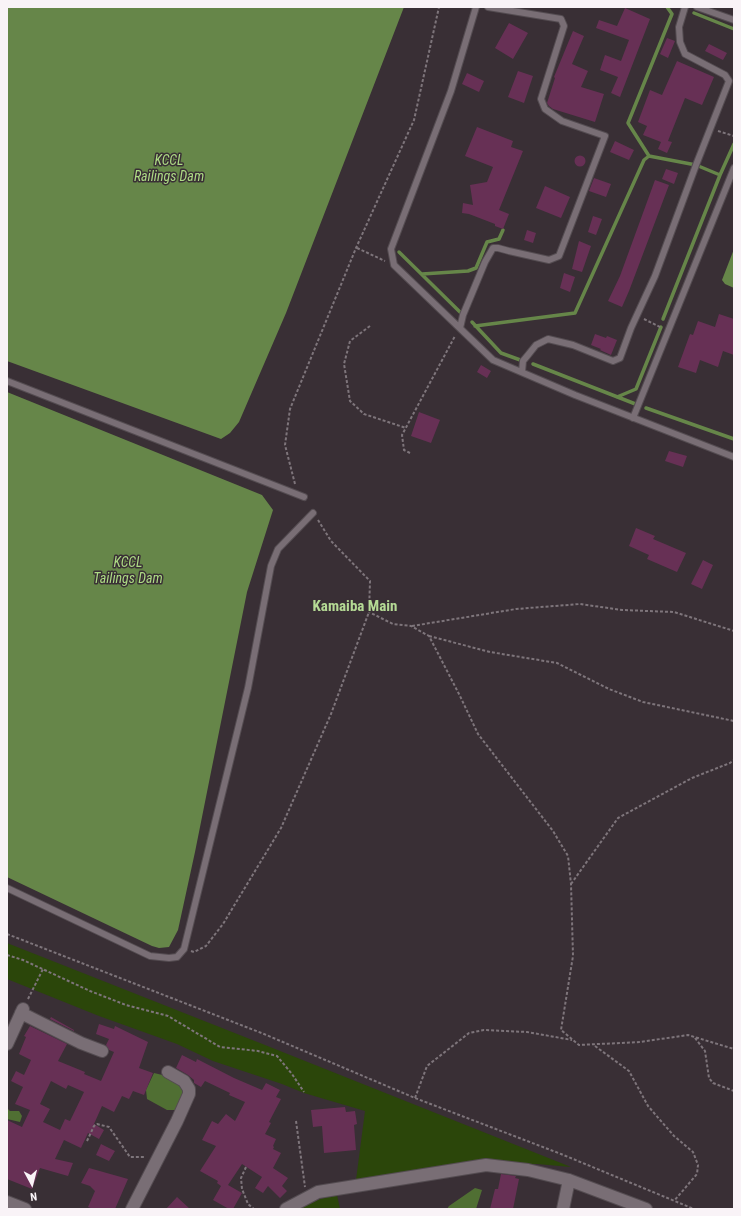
<!DOCTYPE html>
<html>
<head>
<meta charset="utf-8">
<style>
	body { margin:0 }
	#map { position:relative; width:741px; height:1216px; overflow:hidden; background:#392f35; font-family:"Roboto Condensed",sans-serif }
	canvas { display:block }
	.frame { position:absolute; inset:0; border:8px solid #f9f3f7; pointer-events:none }
	.north { position:absolute; left:12px; top:1164px; width:40px; height:40px; -webkit-text-stroke:3px #392f35; paint-order:stroke; rotate:173deg; font-size:11px; font-weight:700; line-height:16px; text-align:center; color:#f9f3f7 }
	.north::after { content:''; display:block; margin:auto; width:14px; height:18px; background:#f9f3f7; clip-path:polygon(50% 0,100% 100%,50% 72%,0 100%) }
</style>
</head>
<body>
<div id="map">
<canvas width="741" height="1216"></canvas>
<div class="frame"></div>
<div class="north">N</div>
</div>
<script>
const g = document.querySelector('canvas').getContext('2d');
g.lineJoin = 'round';
function fill(path, color) { g.fillStyle = color; g.fill(path, 'evenodd'); }
const poly = rows => new Path2D(rows.map(r => 'M' + r).join(''));
function stroke(path, color, width, dash) { g.strokeStyle = color; g.lineWidth = width; g.lineCap = dash ? 'butt' : 'round'; g.setLineDash(dash || []); g.stroke(path); }
function drawText(font, color, halo, rows, align = 'center') {
  g.font = font + ' "Roboto Condensed",sans-serif'; g.lineWidth = 3; g.setLineDash([]); g.textBaseline = 'middle'; g.strokeStyle = halo; g.fillStyle = color; for (const [text, x, y, turn = 0] of rows) {
    g.save(); g.translate(x, y); g.rotate((+turn || 0) * Math.PI / 180); g.textAlign = isNaN(turn) ? turn : align; if (halo) g.strokeText(text, 0, 0); g.fillText(text, 0, 0); g.restore();
  }
}
fill(poly([
	[7,943,265,1045,571,1167,537,1164,482,1165,356,1180,365,1111,304,1093,282,1084,213,1061,177,1044,99,1016,7,979],
	[337,1195,340,1209,300,1209,320,1199]
]), '#2b460a');
fill(poly([
	[154,1073,175,1078,182,1085,185,1095,180,1110,167,1110,147,1099,146,1090],
	[7,1108,10,1111,19,1111,22,1116,20,1122,7,1119],
	[475,1188,482,1190,476,1209,447,1209,449,1206]
]), '#506f33');
fill(poly([
	[7,7,404,7,286,313,239,422,230,433,221,439,7,361],
	[734,249,734,288,725,284,722,280],
	[7,392,262,495,273,510,247,592,195,852,178,930,169,947,159,948,152,946,7,877]
]), '#668649');
stroke(poly([
	[694,13,734,29],
	[649,156,628,123,672,14,667,7],
	[399,252,463,315],
	[422,274,468,271,476,268,487,242,499,239,503,230],
	[663,319,720,175,734,144],
	[472,322,501,353,523,361],
	[475,326,575,313,644,160,649,156,696,165,720,175],
	[533,364,638,405],
	[617,397,636,389,661,327],
	[646,408,734,439]
]), '#668649', 3.5);
fill(poly([
	[625,8,650,19,620,97,611,93,618,77,600,70,605,55,621,61,629,40,596,28,599,20,617,26],
	[509,23,528,33,513,59,495,48],
	[573,31,584,36,572,64,588,71,581,87,604,94,595,122,553,109,549,106,547,103,555,78,554,77],
	[667,38,675,41,668,58,660,54],
	[709,44,727,53,723,60,705,51],
	[677,61,714,77,702,105,685,98,668,141,672,142,667,153,658,149,661,142,643,135,647,126,638,122,650,90,662,95],
	[518,71,533,76,524,103,508,97],
	[467,73,484,81,479,92,462,84],
	[477,127,513,141,511,147,523,151,499,210,509,214,503,229,495,226,495,224,469,214,462,213,463,203,473,205,470,185,487,182,493,167,465,156],
	[615,141,634,150,629,160,610,152],
	'574.5 161a5.5 5.5 0 1 1 11 0a5.5 5.5 0 1 1-11 0Z',
	[666,169,678,173,674,184,662,179],
	[594,178,611,184,606,197,589,191],
	[655,180,669,185,629,291,622,307,608,301,620,276],
	[545,186,570,197,561,218,536,208],
	[593,216,602,219,596,235,588,232],
	[527,230,536,233,533,243,524,240],
	[579,241,591,246,582,272,572,269],
	[564,273,575,277,570,292,560,288],
	[719,314,734,319,734,355,723,351,718,367,700,360,696,373,678,367,690,334,693,335,698,321,715,327],
	[595,334,606,338,607,336,617,340,611,355,600,350,601,349,591,345],
	[481,365,491,371,487,378,477,372],
	[419,412,440,420,431,443,411,436],
	[669,451,687,456,683,467,665,461],
	[636,528,655,536,653,539,686,553,677,572,647,559,649,555,629,546],
	[703,560,713,565,702,589,691,584],
	[51,1017,74,1030,74,1031,50,1019],
	[99,1024,114,1029,115,1026,148,1042,139,1068,153,1073,144,1095,133,1091,129,1099,122,1096,114,1112,102,1106,94,1124,104,1130,99,1139,88,1133,81,1148,64,1140,55,1159,73,1163,68,1176,40,1168,32,1189,7,1179,7,1120,22,1127,30,1110,15,1104,23,1087,11,1081,16,1071,24,1075,31,1060,19,1054,26,1037,24,1036,30,1026,67,1044,58,1061,85,1072,84,1074,101,1081,114,1052,109,1050,106,1045,109,1039,96,1034],
	[51,1081,66,1089,68,1085,84,1092,70,1121,65,1119,60,1130,43,1122,50,1109,40,1104],
	[182,1055,196,1062,197,1059,234,1078,262,1090,266,1083,280,1090,276,1097,281,1099,269,1122,271,1123,265,1134,276,1139,273,1146,274,1147,273,1149,281,1153,273,1168,288,1178,282,1186,287,1191,280,1198,268,1186,263,1193,255,1188,262,1177,242,1164,228,1185,242,1193,233,1209,229,1209,213,1200,221,1186,217,1183,218,1181,200,1171,216,1146,202,1140,212,1121,218,1124,226,1114,235,1121,245,1102,229,1095,230,1093,205,1081,201,1087,194,1083,194,1080,188,1075,176,1068],
	[345,1107,346,1112,355,1111,357,1124,354,1125,356,1150,324,1153,322,1126,313,1127,311,1110],
	[101,1144,115,1151,109,1161,96,1155],
	[89,1168,128,1179,115,1209,93,1209,88,1207,95,1191,90,1186,81,1183],
	[501,1174,516,1176,515,1178,519,1179,513,1209,490,1209,495,1189,498,1189],
	[177,1197,190,1209,166,1209]
]), '#673055');
const service = poly([
	[476,7,451,91,391,249,394,265,493,360,575,395,734,457],
	[697,7,734,20],
	[460,328,463,315,485,262,493,248,498,248,509,251,549,260,559,256,605,136,562,121,545,109,541,99,564,26,561,19,488,7],
	[522,372,523,361,528,355,536,345,548,339,573,345,613,361,620,358,631,328,655,276,696,165,729,81,725,75,685,54,680,42,679,27,685,7],
	[7,381,304,497],
	[633,418,734,168],
	[7,888,150,956,169,958,177,957,184,949,248,688,271,566,278,549,313,513]
]);
const minor = poly([
	[21,1013,81,1043,102,1051],
	[7,1044,23,1009],
	[7,1202,25,1209],
	[132,1209,177,1121,189,1094,189,1089,184,1081,168,1072],
	[286,1209,318,1192,486,1165,528,1170,569,1180,646,1209],
	[563,1209,569,1180]
]);
stroke(service, '#544c51', 8);
stroke(minor, '#544c51', 14);
stroke(poly([
	[718,131,734,136],
	[357,248,385,261],
	[644,319,662,328],
	[370,326,350,341,344,364,350,401,364,414,406,428],
	[410,453,404,450,402,435,455,336],
	[295,484,285,445,290,409,356,248,414,120,439,7],
	[318,520,331,541,370,581,369,612,393,624,411,626,429,636,460,696,478,734,553,831,568,856,571,884,573,956,561,1030,579,1045,640,1042,688,1035,734,1049],
	[412,626,516,609,580,604,622,610,674,612,734,631],
	[429,636,490,652,557,663,609,689,643,702,734,721],
	[571,884,618,818,692,778,730,763,734,760],
	[7,934,264,1034,415,1098,561,1154,694,1209],
	[191,951,194,952,206,946,223,924,281,828,331,714,369,612],
	[7,955,23,960,90,991,126,1005,168,1016,220,1047,258,1051,277,1056,292,1074,304,1092],
	[28,999,43,969],
	[695,1038,705,1051,709,1078,713,1083,734,1091],
	[595,1046,629,1071,648,1106,674,1136,693,1152,698,1165,697,1174,674,1201],
	[415,1098,427,1066,469,1033,484,1030,527,1032,572,1040],
	[296,1121,305,1187],
	[87,1141,94,1126,97,1124,109,1127,130,1157,145,1157],
	[246,1167,241,1178,242,1189,248,1204,254,1209]
]), '#7e757b', 2, [3, 2]);
stroke(service, '#796e75', 6);
stroke(minor, '#796e75', 12);
drawText('italic 14px', '#aedc85', '#392f35', [
	["KCCL",169,161],
	["Railings Dam",169,177],
	["KCCL",128,563],
	["Tailings Dam",128,579]
]);
drawText('bold 15px', '#b5da95', '#392f35', [
	["Kamaiba Main",355,607]
]);
</script>
</body>
</html>
